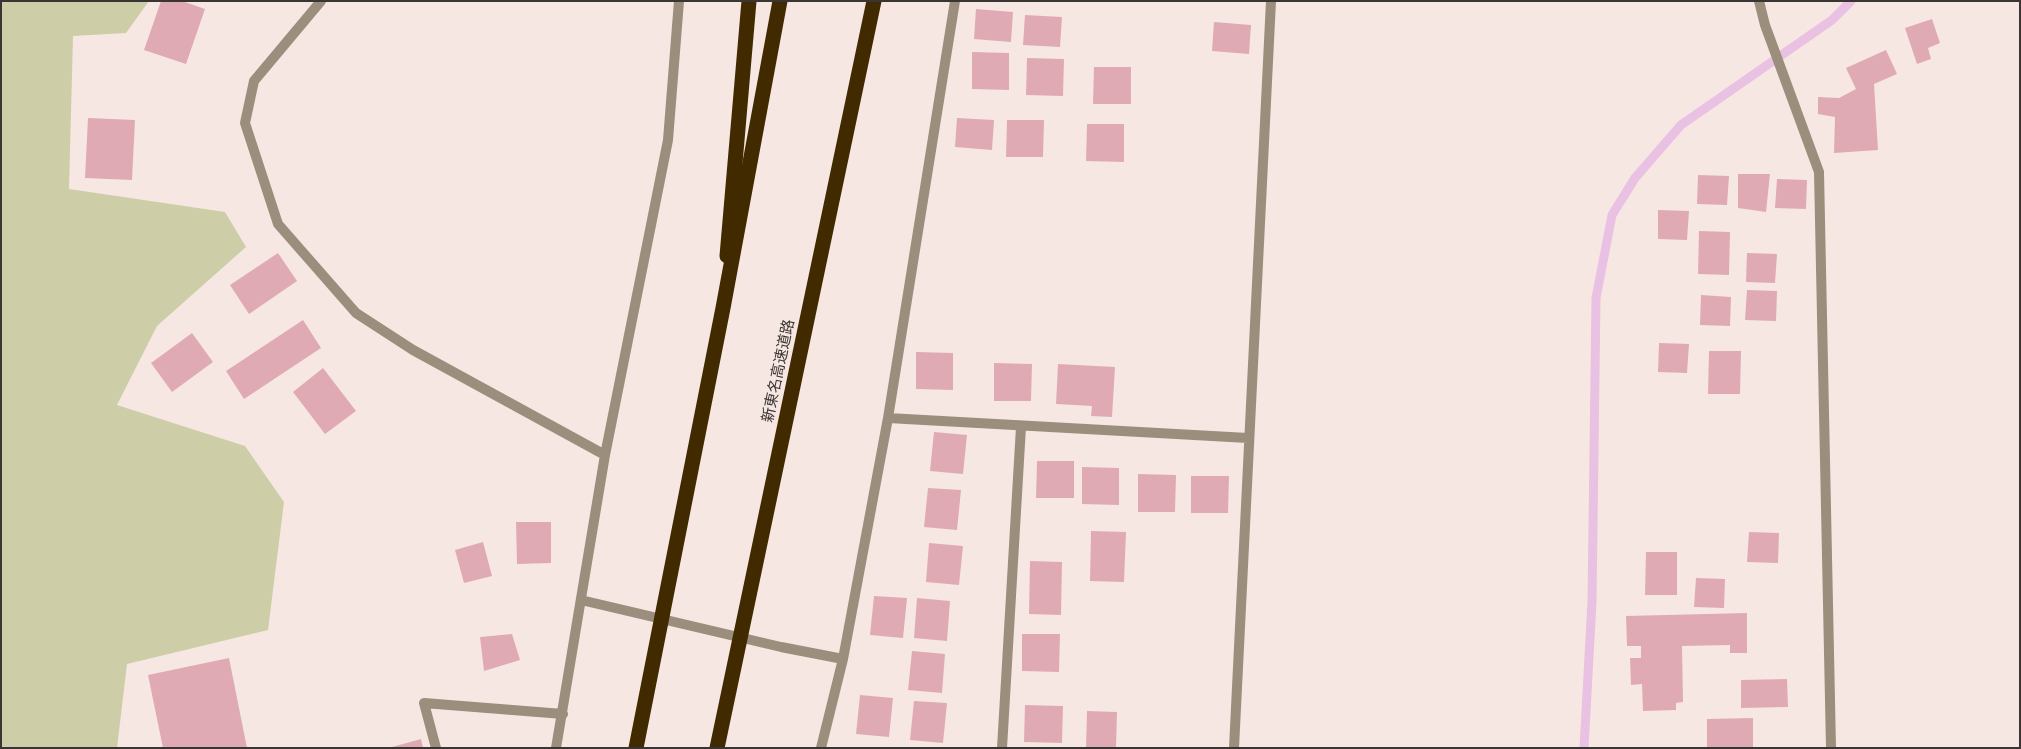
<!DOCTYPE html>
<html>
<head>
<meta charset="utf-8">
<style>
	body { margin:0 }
	#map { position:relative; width:2021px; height:749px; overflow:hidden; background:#f7e7e2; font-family:"DM Sans",sans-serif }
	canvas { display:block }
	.frame { position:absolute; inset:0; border:2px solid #3a3533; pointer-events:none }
</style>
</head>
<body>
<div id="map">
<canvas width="2021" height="749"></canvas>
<div class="frame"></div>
</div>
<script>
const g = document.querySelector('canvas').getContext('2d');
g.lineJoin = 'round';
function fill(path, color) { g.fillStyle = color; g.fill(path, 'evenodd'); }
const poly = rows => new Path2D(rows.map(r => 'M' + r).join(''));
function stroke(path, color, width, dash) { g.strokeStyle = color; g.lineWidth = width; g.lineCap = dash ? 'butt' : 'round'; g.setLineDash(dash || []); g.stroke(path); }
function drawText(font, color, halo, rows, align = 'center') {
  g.font = font + ' "DM Sans","Noto Sans JP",sans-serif'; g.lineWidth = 4.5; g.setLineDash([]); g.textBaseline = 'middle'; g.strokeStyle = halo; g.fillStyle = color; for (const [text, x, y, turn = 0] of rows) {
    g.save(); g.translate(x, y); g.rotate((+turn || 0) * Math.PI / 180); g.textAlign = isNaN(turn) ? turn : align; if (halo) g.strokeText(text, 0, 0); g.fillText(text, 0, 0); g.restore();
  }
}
fill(poly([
	[1,1,149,1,126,33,73,36,69,189,225,212,246,247,157,326,117,405,245,446,284,502,268,630,127,664,117,748,1,748]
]), '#cdcea7');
stroke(poly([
	[1584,748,1592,602,1596,298,1612,215,1635,178,1681,125,1832,20,1851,1]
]), '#e9c1e3', 9);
fill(poly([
	[161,1,182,1,205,9,186,64,144,50],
	[976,9,1013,12,1011,42,974,39],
	[1025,15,1062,17,1060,47,1023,45],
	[1932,19,1940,43,1928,48,1931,59,1917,64,1905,28],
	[1214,22,1251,25,1249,54,1212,51],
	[1886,50,1897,74,1874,84,1878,150,1834,153,1835,117,1818,114,1818,97,1839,98,1856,89,1846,68],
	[972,52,1009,53,1009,90,972,89],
	[1027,58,1064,59,1063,96,1026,95],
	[1094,67,1131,67,1131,104,1093,104],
	[88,118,135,120,132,180,85,178],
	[957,118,994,120,992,150,955,147],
	[1007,120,1044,120,1043,157,1006,157],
	[1087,124,1124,124,1124,162,1086,161],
	[1738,174,1770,174,1766,212,1738,208],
	[1698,175,1729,176,1727,205,1697,204],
	[1777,179,1807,180,1806,209,1775,208],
	[1658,210,1689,211,1687,240,1658,239],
	[1699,231,1730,232,1729,275,1698,274],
	[278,253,297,281,249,314,230,285],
	[1747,253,1777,254,1775,283,1746,282],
	[1747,290,1777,291,1776,321,1745,320],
	[1701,295,1731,297,1730,326,1700,325],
	[303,320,321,348,244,399,226,371],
	[192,333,213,362,172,392,151,363],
	[1659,343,1689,344,1687,373,1658,372],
	[1709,351,1741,351,1740,394,1708,394],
	[916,352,953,353,953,390,916,389],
	[994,363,1032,364,1031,401,994,401],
	[1058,364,1115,367,1112,417,1091,416,1092,406,1056,404],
	[323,368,356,411,325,434,293,392],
	[934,432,967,435,963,474,930,471],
	[1037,461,1074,461,1074,498,1036,498],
	[1082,467,1119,468,1119,505,1082,504],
	[1138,474,1176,475,1175,512,1138,512],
	[1191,476,1229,476,1228,513,1191,513],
	[928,488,961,490,957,530,924,527],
	[516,522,551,522,551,563,517,564],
	[1091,531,1126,532,1124,582,1090,581],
	[1749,532,1779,533,1778,563,1747,562],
	[483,542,492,576,464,583,455,550],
	[929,543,963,546,959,585,926,582],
	[1646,552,1677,552,1677,595,1645,595],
	[1030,561,1062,562,1061,615,1029,614],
	[1696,578,1725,579,1724,608,1694,607],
	[874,596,907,598,903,638,870,635],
	[917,598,950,601,947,641,914,638],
	[1747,613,1747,653,1730,653,1730,645,1682,646,1683,702,1676,703,1676,710,1643,711,1642,684,1631,685,1630,658,1641,658,1641,646,1627,646,1626,616],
	[512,634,520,660,484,671,480,637],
	[1022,634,1060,634,1059,672,1022,671],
	[912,651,945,654,942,693,908,690],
	[229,658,247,748,163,748,148,675],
	[1787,679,1788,707,1741,708,1741,680],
	[860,695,893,698,889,737,856,734],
	[914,701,947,703,943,743,910,740],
	[1025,705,1063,706,1062,743,1024,742],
	[1087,711,1117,712,1116,748,1086,748],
	[1753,718,1753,747,1707,748,1707,719],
	[421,739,423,748,392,748,392,747]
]), '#e0aab5');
stroke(poly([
	[321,1,254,81,245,123,278,224,356,313,413,350,605,455],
	[1759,1,1765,25,1819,172,1831,748],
	[888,418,1248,438],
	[581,600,781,647,843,659],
	[436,748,424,703,563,714],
	[556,748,605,455,668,140,679,1],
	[821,748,843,659,888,418,955,1],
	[1002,748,1021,427],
	[1234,748,1271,1]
]), '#9b8e7d', 10);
stroke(poly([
	[727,256,749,1]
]), '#412900', 15);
stroke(poly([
	[636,748,723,308,780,1],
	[717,748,874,1]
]), '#412900', 15);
drawText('15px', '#3a3533', '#f7e7e2', [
	["新東名高速道路",779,371,-78]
]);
</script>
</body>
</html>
